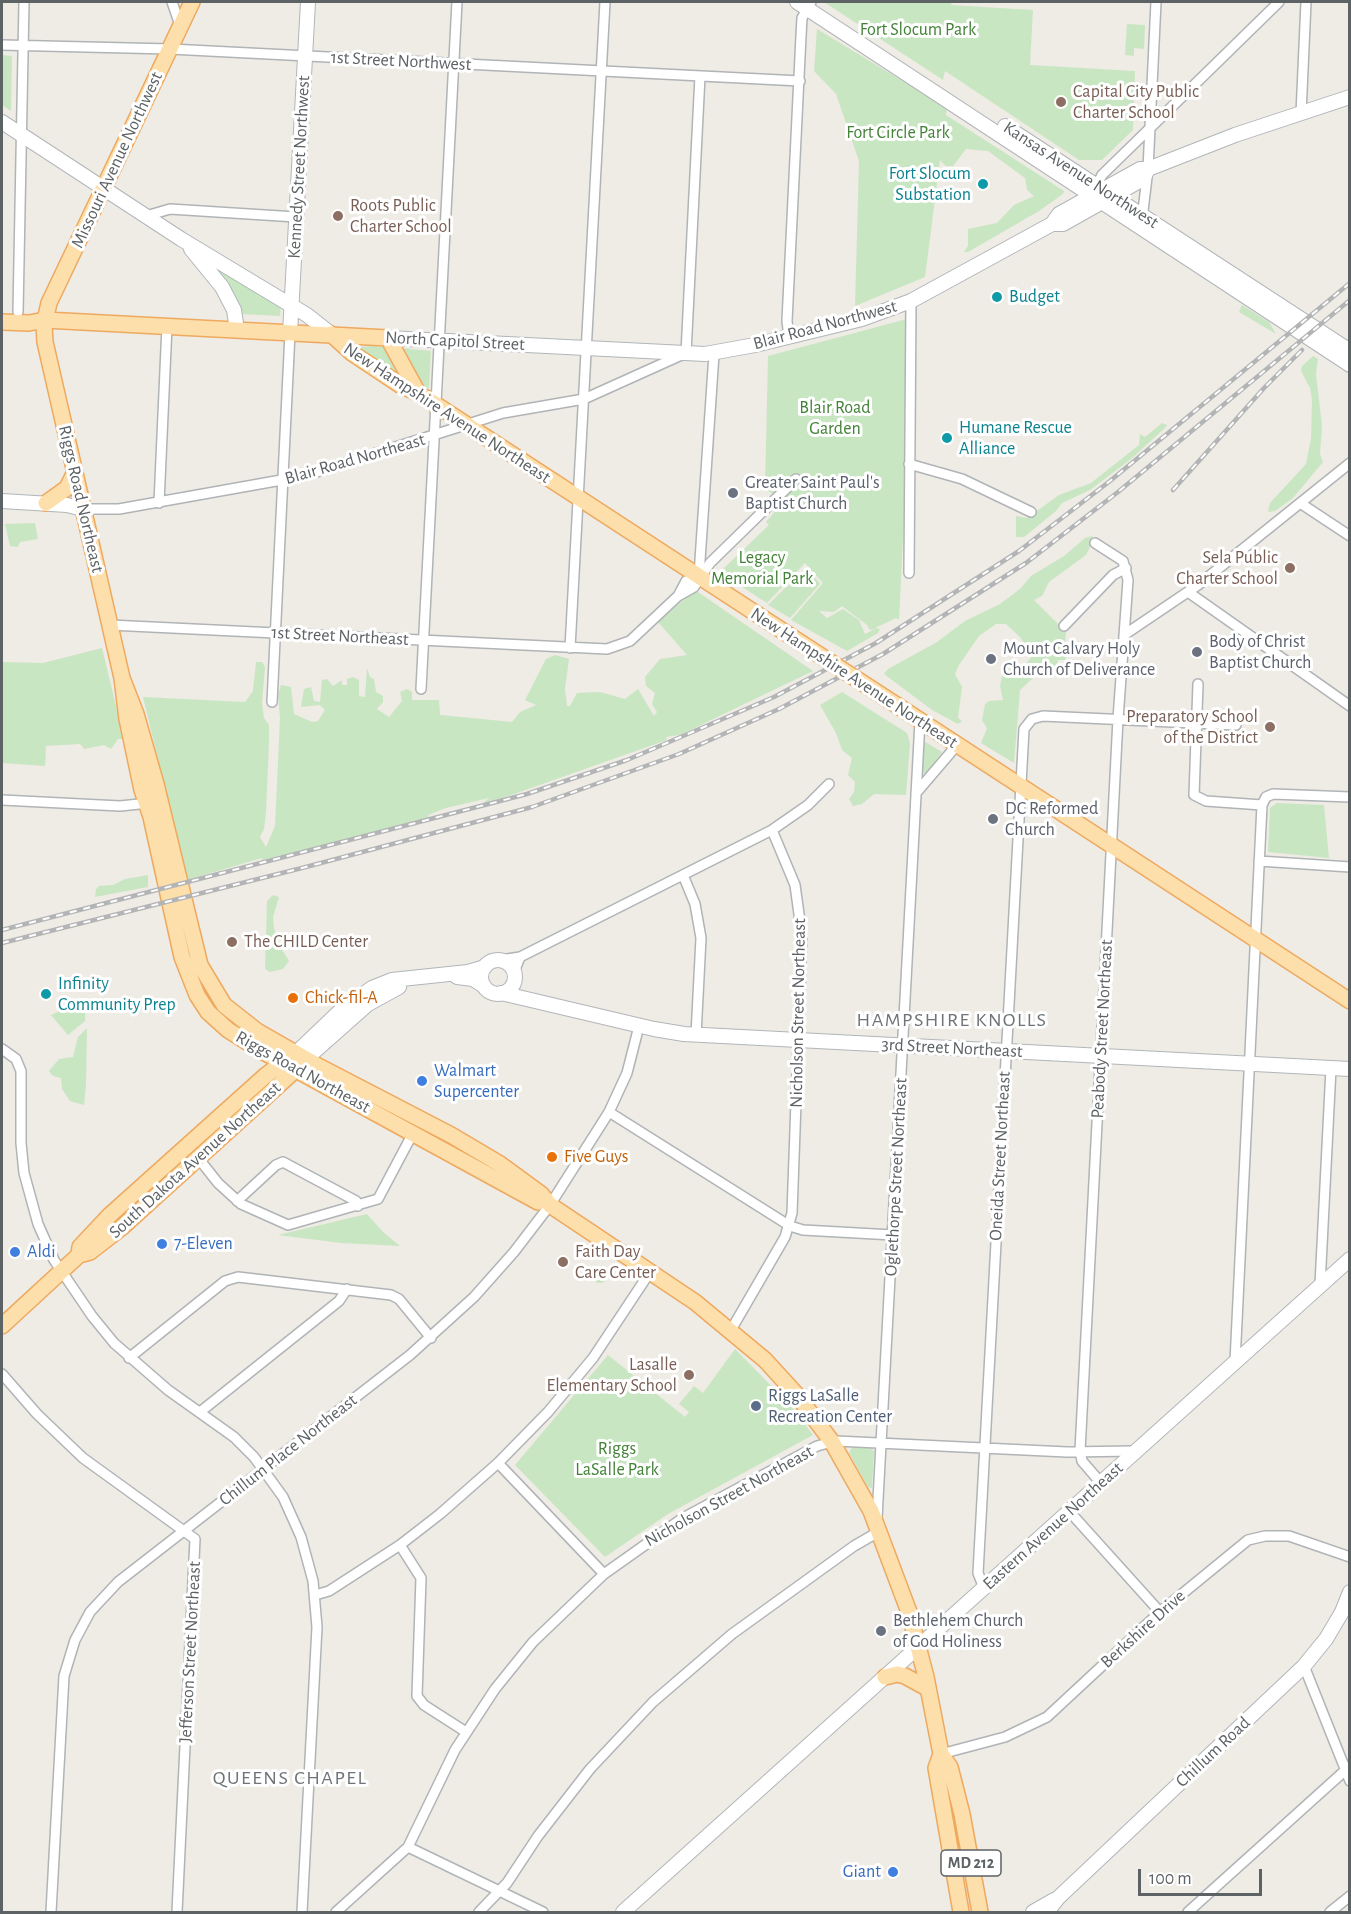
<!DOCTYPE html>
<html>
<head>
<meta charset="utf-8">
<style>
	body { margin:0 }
	#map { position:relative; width:1351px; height:1914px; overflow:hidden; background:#efebe5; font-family:"Alegreya Sans",sans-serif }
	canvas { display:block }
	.frame { position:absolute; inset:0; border:3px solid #5d6265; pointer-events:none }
	.scale { position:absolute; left:1138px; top:1869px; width:124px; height:27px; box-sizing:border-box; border:3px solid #5d6265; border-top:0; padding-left:8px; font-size:18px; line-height:21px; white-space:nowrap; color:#5d6265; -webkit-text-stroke:4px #fff; paint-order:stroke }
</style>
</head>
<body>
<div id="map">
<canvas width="1351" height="1914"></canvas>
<div class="frame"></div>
<div class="scale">100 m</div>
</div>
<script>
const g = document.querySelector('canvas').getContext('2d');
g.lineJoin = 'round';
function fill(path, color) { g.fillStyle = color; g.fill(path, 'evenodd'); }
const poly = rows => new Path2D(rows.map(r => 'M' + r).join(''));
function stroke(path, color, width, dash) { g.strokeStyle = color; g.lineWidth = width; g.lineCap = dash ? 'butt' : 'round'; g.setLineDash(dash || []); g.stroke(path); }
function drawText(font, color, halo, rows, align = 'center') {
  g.font = font + ' "Alegreya Sans",sans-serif'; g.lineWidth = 6; g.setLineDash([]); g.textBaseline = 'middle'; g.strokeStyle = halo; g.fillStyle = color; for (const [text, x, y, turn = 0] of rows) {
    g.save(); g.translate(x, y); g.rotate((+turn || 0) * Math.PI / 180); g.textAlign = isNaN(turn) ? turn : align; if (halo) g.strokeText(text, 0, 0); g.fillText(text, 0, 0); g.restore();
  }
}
fill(poly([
	[824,2,952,2,951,5,1033,10,1030,65,1135,71,1133,130,1102,160,1079,160,945,71,943,80],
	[1127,24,1145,25,1144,49,1134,48,1134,56,1125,55],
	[817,29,947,108,946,115,1064,191,1063,194,1039,211,968,252,964,252,968,246,968,229,997,223,1014,205,1034,196,1027,190,1025,178,988,151,966,149,953,166,946,166,940,160,925,277,855,306,859,161,836,94,814,71],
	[2,55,12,56,11,111,2,105],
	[208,258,281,305,280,316,241,314,223,279],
	[1242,305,1269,322,1276,334,1239,312],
	[907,319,905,497,899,620,896,618,875,628,880,629,878,633,847,651,791,620,823,583,805,563,767,603,722,574,722,570,769,525,766,522,784,501,765,489,768,356],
	[842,606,867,625,870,630,875,629,865,634,859,620,843,609,827,618,819,611,834,612],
	[373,346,387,348,403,380,355,347],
	[401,348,431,351,429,388,420,385],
	[1313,356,1318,359,1316,374,1322,426,1320,454,1323,462,1293,498,1275,511,1268,512,1270,503,1306,464,1311,438,1312,400,1310,388,1301,371,1302,366],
	[1162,423,1167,425,1166,427,1131,459,1090,490,1062,503,1056,511,1024,537,1016,537,1016,516,1027,518,1059,495,1091,483,1139,445,1140,434,1145,437],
	[35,523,38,539,20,542,18,547,10,546,5,524],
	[1092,536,1094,539,1086,555,1049,582,1042,596,1034,600,1066,632,1065,643,1072,648,1072,652,1067,653,1065,660,1058,660,1055,669,1043,669,1020,690,1014,763,981,743,987,728,982,720,985,704,989,701,1003,700,1000,686,1002,676,1009,669,1025,665,1032,656,1020,637,1006,624,996,624,979,636,959,665,955,674,962,687,958,718,962,721,958,724,932,710,884,674,888,669,937,642,965,621,1000,604,1020,589,1031,576,1064,556,1085,538],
	[810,571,820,584,790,618,768,605,796,577],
	[695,590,813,671,680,735,666,737,667,740,480,806,489,798,446,808,428,815,430,820,262,860,262,858,187,880,143,697,245,702,253,691,256,662,262,662,265,667,262,703,264,718,269,725,269,742,266,812,264,829,260,837,266,847,275,826,280,718,278,694,281,685,291,687,294,714,312,722,318,721,325,710,320,705,301,707,304,689,311,687,314,701,320,702,322,680,327,679,333,686,342,680,342,685,347,685,347,679,353,677,359,680,359,696,365,697,367,668,370,677,374,679,376,692,383,696,383,702,377,709,389,717,402,701,400,692,407,689,412,692,412,700,439,700,440,715,512,722,520,712,536,705,525,700,546,659,555,655,569,659,565,689,567,706,570,706,577,693,600,692,625,699,638,689,654,716,657,712,652,704,655,693,646,686,645,677,660,659,687,655,658,622],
	[102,648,124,739,118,739,111,749,104,745,84,749,80,744,46,746,45,766,2,763,2,662,43,663],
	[842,692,907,733,910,743,906,795,874,794,862,804,853,806,849,799,854,792,855,782,848,775,852,758,842,750,836,733,820,705],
	[922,740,942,752,926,774,922,772],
	[1277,803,1324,805,1329,858,1268,852,1270,808],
	[148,875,148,887,95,897,96,889,99,886,113,885,125,879],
	[273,895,279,897,273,917,274,928,279,945,289,961,283,969,270,972,265,969,267,901],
	[86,999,85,1021,68,1035,51,1015],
	[87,1028,86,1086,84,1105,70,1101,62,1089,61,1078,53,1076,49,1071,59,1059,73,1057,78,1037],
	[367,1214,383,1232,400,1246,341,1243,278,1235],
	'592 1275a8 8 0 1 1 16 0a8 8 0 1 1-16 0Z',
	[735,1349,791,1406,813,1435,668,1514,605,1557,515,1465,608,1355,685,1417,689,1412,679,1404,694,1386,703,1393],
	[852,1447,870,1448,874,1451,872,1488,868,1487,849,1453]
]), '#c9e6c2');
const street = poly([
	[172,2,180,25],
	[2,45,170,49,800,81],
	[1301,114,1306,2],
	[1094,190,1102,175,1279,2],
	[146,216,170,209,296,217],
	[1142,219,1148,169,1156,2],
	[18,312,24,2],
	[789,337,787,321,801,36,802,18,811,2],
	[909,464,962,479,1031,512],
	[159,503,167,326],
	[1300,503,1350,536],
	[83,509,119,509,304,476,503,413,584,399,686,353,700,76],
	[1095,543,1123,561,1128,580,1118,719,1080,1451,1082,1461,1101,1483],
	[909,573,911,301],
	[699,575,714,354],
	[1188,592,1350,706],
	[678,596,694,587,710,563,796,479],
	[110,625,607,649,630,641,678,596,686,581,699,575],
	[1064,626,1113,575,1126,568],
	[1124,635,1198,585,1350,463],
	[570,648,605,2],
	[1198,684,1194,795,1206,801,1262,805],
	[421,689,457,2],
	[272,702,290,333],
	[916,793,957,745],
	[2,800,120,806,149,803],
	[1259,861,1350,867],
	[683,875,695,904,701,938,696,1035],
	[501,960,520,957,772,830,808,805,829,784],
	[514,972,520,957],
	[2,1049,16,1059,21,1071,21,1143,24,1173,38,1224,54,1260,92,1316,114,1343,168,1390,234,1437,254,1457,283,1497,301,1537,313,1581,317,1627,302,1912],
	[609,1112,790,1226,803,1230,893,1235],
	[199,1159,218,1183,241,1204,288,1225,378,1199,413,1133],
	[237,1201,276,1165,283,1162,356,1201,358,1206],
	[1320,1285,1331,1068],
	[731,1330,785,1237,792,1213,802,936,795,885,772,830],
	[129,1358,225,1281,238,1277,391,1295,399,1299,431,1338],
	[1235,1362,1262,805,1266,797,1273,794,1350,797],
	[2,1374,37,1414,83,1458,195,1539,177,1912],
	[200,1412,339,1301,347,1289],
	[498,1463,604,1574],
	[1069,1511,1160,1612],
	[877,1518,920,721],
	[400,1545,421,1578,417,1696,424,1705,466,1732],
	[984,1588,978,1573,1024,729,1032,719,1043,716,1236,725],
	[315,1595,329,1591,400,1545,440,1514,498,1463,548,1412,593,1358,650,1272],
	[1304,1666,1350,1781],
	[941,1754,1005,1737,1047,1717,1160,1612,1248,1540,1265,1536,1289,1536,1350,1557],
	[408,1847,543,1912],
	[51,1912,64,1676,75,1640,90,1612,118,1582,410,1355,474,1297,514,1252,550,1205,609,1112,627,1073,639,1026],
	[336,1912,408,1847,455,1750,495,1689,533,1642,604,1574,683,1518,817,1446,836,1441,1067,1452,1135,1451],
	[479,1912,507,1883,538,1836,590,1769,653,1702,732,1634,854,1546,880,1531],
	[1188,1912,1350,1766],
	[1330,1912,1350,1896]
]);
const secondary = poly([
	[797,2,1350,365],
	[2,122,181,239,307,315,331,334],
	[1005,126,1350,351],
	[1052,224,1059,214,1140,169,1148,169,1235,135,1350,97],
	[191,249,222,287,234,310,237,330],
	[290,333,308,2],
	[388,338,705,354,755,345,862,319,911,301,1052,224,1063,224,1143,179,1148,169],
	[2,501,67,505,83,509],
	'481 977a17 17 0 1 1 34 0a17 17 0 1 1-34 0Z',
	[457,977,473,979,484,986],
	[501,993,654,1029,684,1034,1350,1069],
	[297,1052,340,1011,372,988,392,980,468,972,485,967],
	[307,1058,368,1004,399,987],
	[623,1912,1350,1259],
	[1033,1912,1054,1900],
	[1047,1912,1058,1898,1304,1666,1326,1639,1342,1612,1350,1592]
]);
const primary = poly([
	[192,2,49,303,44,325,45,342,122,678,127,719,142,790,151,817,182,957,197,995,208,1012,228,1030,258,1049,538,1202],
	[2,322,29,323,45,320,388,338,418,393],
	[331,334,352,353,400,385,418,393,818,654],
	[46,503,67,488,75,472],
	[122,678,136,714,156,784,200,965,224,1005,257,1031,320,1067,451,1135,500,1164,541,1194,550,1205,695,1302,765,1360,797,1395,832,1442,871,1511,909,1612,926,1677,941,1754,950,1767,962,1814,980,1912],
	[898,706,1350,1001],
	[79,1255,90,1252,121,1228,303,1063],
	[2,1326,79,1255,80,1247,110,1215,265,1076,290,1057],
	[885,1677,897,1674,905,1676,927,1688],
	[941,1754,936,1768,961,1912]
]);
stroke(street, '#b0b4b7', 12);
stroke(secondary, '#b1b6b9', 16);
stroke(primary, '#eea95f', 18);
stroke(street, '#fff', 9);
stroke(secondary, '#fff', 14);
stroke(primary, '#fddfac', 15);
const rail = poly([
	[1173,490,1264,388,1302,350],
	[2,930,527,794,627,760,774,697,876,643,1019,551,1110,481,1350,283],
	[2,943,302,868,532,807,679,754,779,709,883,654,1026,563,1118,492,1350,300]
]);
stroke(rail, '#b3b4b5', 4.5);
stroke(rail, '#fff', 2, [7]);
const primaryBridge = poly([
	[818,654,898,706]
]);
stroke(primaryBridge, '#eea95f', 18, []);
stroke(primaryBridge, '#fddfac', 15);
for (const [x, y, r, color] of [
	[1061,102,6,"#8d6e63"],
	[983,184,6,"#0f9aa8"],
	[338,216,6,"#8d6e63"],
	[997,297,6,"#0f9aa8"],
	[947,438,6,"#0f9aa8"],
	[733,493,6,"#6b7280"],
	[1290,568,6,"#8d6e63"],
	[1197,652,6,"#6b7280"],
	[991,659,6,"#6b7280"],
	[1270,727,6,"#8d6e63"],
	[993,819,6,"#6b7280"],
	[232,942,6,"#8d6e63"],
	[46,994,6,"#0f9aa8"],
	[293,998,6,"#e8710a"],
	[422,1081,6,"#3f7fe0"],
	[552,1157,6,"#e8710a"],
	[162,1244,6,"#3f7fe0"],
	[15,1252,6,"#3f7fe0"],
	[563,1262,6,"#8d6e63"],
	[689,1375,6,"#8d6e63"],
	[756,1406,6,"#5c6f8a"],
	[881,1631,6,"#6b7280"],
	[893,1872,6,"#3f7fe0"]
]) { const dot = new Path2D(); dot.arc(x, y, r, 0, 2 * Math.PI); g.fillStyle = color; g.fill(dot); stroke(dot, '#fff', 2); }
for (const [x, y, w] of [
	[971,1863,60]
]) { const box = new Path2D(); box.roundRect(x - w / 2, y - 13, w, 26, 4.5); g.fillStyle = '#fff'; g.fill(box); stroke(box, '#5d6265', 1.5); }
drawText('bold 16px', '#5d6265', null, [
	["MD 212",971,1863]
]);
drawText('18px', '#428237', '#fff', [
	["Fort Slocum Park",918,30],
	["Fort Circle Park",898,133],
	["Blair Road",835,408],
	["Garden",835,429],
	["Legacy",762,558],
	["Memorial Park",762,579],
	["Riggs",617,1449],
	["LaSalle Park",617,1470]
]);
drawText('18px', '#5d6265', '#fff', [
	["1st Street Northwest",401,61,3],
	["Missouri Avenue Northwest",117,160,-65],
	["Kennedy Street Northwest",299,167,-87],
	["Kansas Avenue Northwest",1081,175,33],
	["Blair Road Northwest",825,325,-15],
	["North Capitol Street",455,341,3],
	["New Hampshire Avenue Northeast",447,413,33],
	["Blair Road Northeast",355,459,-16],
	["Riggs Road Northeast",81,499,77],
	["1st Street Northeast",340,636,3],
	["New Hampshire Avenue Northeast",854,678,33],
	["Nicholson Street Northeast",798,1013,-89],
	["Peabody Street Northeast",1102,1029,-87],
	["3rd Street Northeast",952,1048,3],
	["Riggs Road Northeast",303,1072,29],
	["Oneida Street Northeast",1000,1156,-87],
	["South Dakota Avenue Northeast",195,1160,-42],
	["Oglethorpe Street Northeast",896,1177,-87],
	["Chillum Place Northeast",288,1450,-38],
	["Nicholson Street Northeast",729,1496,-29],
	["Eastern Avenue Northeast",1053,1526,-42],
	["Berkshire Drive",1143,1629,-42],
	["Jefferson Street Northeast",190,1652,-87],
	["Chillum Road",1213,1752,-43]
]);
drawText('18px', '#785e54', '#fff', [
	["Capital City Public",1073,92],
	["Charter School",1073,113],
	["Roots Public",350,206],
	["Charter School",350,227],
	["Sela Public",1278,558,"right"],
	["Charter School",1278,579,"right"],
	["Preparatory School",1258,717,"right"],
	["of the District",1258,738,"right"],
	["The CHILD Center",244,942],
	["Faith Day",575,1252],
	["Care Center",575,1273],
	["Lasalle",677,1365,"right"],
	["Elementary School",677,1386,"right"]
], 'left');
drawText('18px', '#0d838f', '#fff', [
	["Fort Slocum",971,174,"right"],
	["Substation",971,195,"right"],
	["Budget",1009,297],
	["Humane Rescue",959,428],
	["Alliance",959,449],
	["Infinity",58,984],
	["Community Prep",58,1005]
], 'left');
drawText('18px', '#5b616d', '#fff', [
	["Greater Saint Paul's",745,483],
	["Baptist Church",745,504],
	["Body of Christ",1209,642],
	["Baptist Church",1209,663],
	["Mount Calvary Holy",1003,649],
	["Church of Deliverance",1003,670],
	["DC Reformed",1005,809],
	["Church",1005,830],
	["Bethlehem Church",893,1621],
	["of God Holiness",893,1642]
], 'left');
drawText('18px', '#c56008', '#fff', [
	["Chick-fil-A",305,998],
	["Five Guys",564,1157]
], 'left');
drawText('18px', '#366cbe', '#fff', [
	["Walmart",434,1071],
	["Supercenter",434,1092],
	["7-Eleven",174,1244],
	["Aldi",27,1252],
	["Giant",881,1872,"right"]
], 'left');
drawText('18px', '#4e5e75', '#fff', [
	["Riggs LaSalle",768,1396],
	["Recreation Center",768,1417]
], 'left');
g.letterSpacing = '1.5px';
drawText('20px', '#6e7477', '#fff', [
	["HAMPSHIRE KNOLLS",952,1020],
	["QUEENS CHAPEL",290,1778]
]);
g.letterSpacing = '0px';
</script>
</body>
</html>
